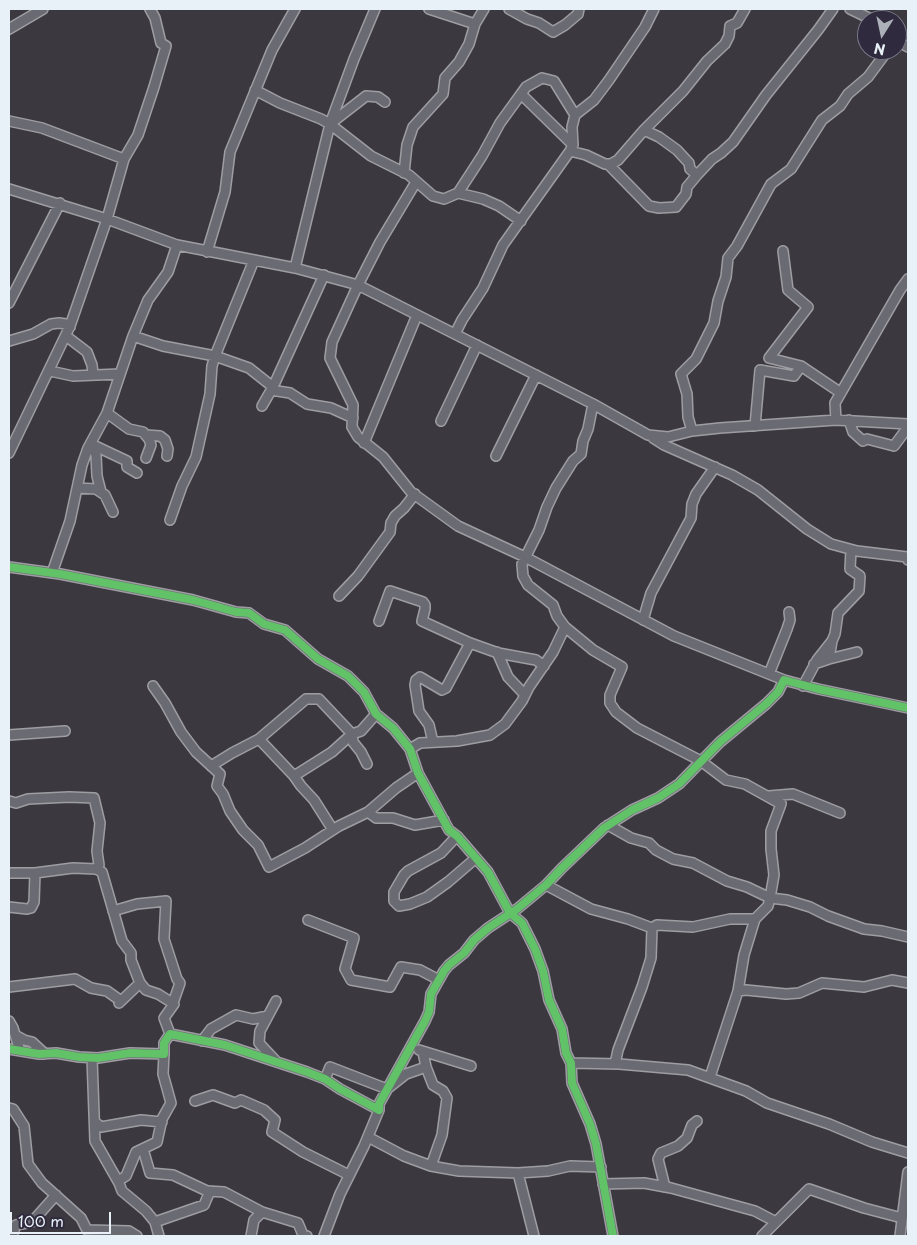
<!DOCTYPE html>
<html>
<head>
<meta charset="utf-8">
<style>
	body { margin:0 }
	#map { position:relative; width:917px; height:1245px; overflow:hidden; background:#3c3840; font-family:"Playpen Sans",sans-serif }
	canvas { display:block }
	.frame { position:absolute; inset:0; border:10px solid #e8f1f8; pointer-events:none }
	.north { position:absolute; left:857px; top:10px; width:50px; height:50px; box-sizing:border-box; background:#2f2a3d; border:1px solid #797a88; border-radius:50%; rotate:190deg; font-size:14px; font-weight:700; line-height:20px; text-align:center; color:#e8f1f8 }
	.north::after { content:''; display:block; margin:auto; width:18px; height:22px; background:#acb0b8; clip-path:polygon(50% 0,100% 100%,50% 72%,0 100%) }
	.scale { position:absolute; left:10px; top:1212px; width:101px; height:22px; box-sizing:border-box; border:2px solid #e8f1f8; border-top:0; padding-left:6px; font-size:15px; line-height:18px; white-space:nowrap; color:#e8f1f8; -webkit-text-stroke:4px #2f2a3d; paint-order:stroke }
</style>
</head>
<body>
<div id="map">
<canvas width="917" height="1245"></canvas>
<div class="frame"></div>
<div class="north">N</div>
<div class="scale">100 m</div>
</div>
<script>
const g = document.querySelector('canvas').getContext('2d');
g.lineJoin = 'round';
const poly = rows => new Path2D(rows.map(r => 'M' + r).join(''));
function stroke(path, color, width, dash) { g.strokeStyle = color; g.lineWidth = width; g.lineCap = dash ? 'butt' : 'round'; g.setLineDash(dash || []); g.stroke(path); }
const minor = poly([
	[429,9,475,24],
	[509,9,527,19,539,23,553,32,565,25,578,14,579,9],
	[850,9,873,20],
	[9,29,43,9],
	[897,41,908,47],
	[255,90,280,103,321,119,330,124,371,156,409,175,433,196,444,199,458,193,483,199,499,206,521,221],
	[9,121,42,128,124,159],
	[330,124,366,96,378,97,385,102],
	[573,145,521,94,526,87,542,78,554,81,575,115],
	[570,151,573,145,572,127,575,115,594,100,609,80,645,27,654,9],
	[608,164,649,206,659,208,676,207,686,194,687,187,697,175,690,169,689,163,677,150,659,137,644,130],
	[404,173,407,145,413,127,443,94,445,78,459,62,469,44,475,24,484,9],
	[697,175,712,159,721,153,733,142,766,95,818,30,833,9],
	[416,182,380,242,358,285,332,342,330,358,353,405,352,427,358,437,383,457,411,492,458,526,525,557,674,636,784,680],
	[9,189,107,219,177,245,295,268,358,285,593,404,648,435,668,437,692,431,720,428,836,420,908,424],
	[458,193,482,156,500,123,521,94],
	[783,251,788,290,808,307,769,358,801,366,841,393],
	[207,252,225,192,230,152,272,50,295,9],
	[295,268,330,124,354,59,375,9],
	[9,303,60,203],
	[455,334,462,320,483,288,503,245,570,151,586,155,605,164,611,164,618,160,644,130,683,91,707,61,725,44,729,36,730,26,737,23,745,9],
	[66,336,87,352,92,365,93,375],
	[133,336,163,346,215,356,254,260],
	[9,341,33,334,51,324,59,323,66,324,70,327],
	[50,371,73,376,120,374],
	[271,390,290,393,307,404,331,408,353,418],
	[593,404,588,429,583,441,581,454,573,461,556,488,547,507,539,530,522,564,523,576,528,585,553,605,557,616,565,627,593,650,622,667,610,695,610,703,616,712,637,728,701,761,726,780,745,784,781,804,771,831,771,849,774,875,770,898,747,887,727,881,693,863,673,859,656,850,649,843,631,838,608,825],
	[262,406,273,387,324,275],
	[107,413,129,429,143,432,149,439,151,445,146,458],
	[836,420,835,403,900,290,908,279],
	[849,420,853,432,863,441,867,439,894,446,908,427],
	[441,421,477,345],
	[755,426,760,370,794,376,801,366],
	[692,431,688,417,687,394,681,374,696,359,714,323,718,301,726,277,728,258,737,246,771,184,791,169,822,120,840,106,848,94,868,77,888,50],
	[146,435,160,436,165,440,168,449,167,456],
	[653,438,664,445,732,475,758,490,807,529,831,544,857,551,907,557,908,560],
	[364,443,417,315],
	[91,444,127,461,127,467,137,473],
	[91,444,96,455,97,476,101,492],
	[9,453,70,326,107,219,124,159,138,135,154,87,166,46,161,43,155,18,150,9],
	[496,456,536,375],
	[77,488,96,489,105,495,113,512],
	[170,520,182,486,196,457,210,394,212,366,215,356,249,368,273,387],
	[9,567,60,574,193,600,236,612,249,613,264,624,285,630,318,659,348,676,364,692,376,714,393,728,410,749,418,773,449,830,457,836,488,872,510,913,522,923,535,949,543,971,549,1000,562,1029,566,1053,571,1063,572,1083,590,1124,596,1144,613,1236],
	[52,573,70,521,82,465,88,448,107,413,133,336,148,300,168,272,177,245],
	[339,596,358,576,390,532,391,523,395,516,404,508,415,494],
	[643,620,651,593,691,518,692,504,696,494,715,467],
	[379,621,390,591,423,602,425,605,425,609,422,621,470,643,498,653,536,660,544,666],
	[832,641,835,634,838,613,859,591,860,576,850,569,851,550],
	[497,652,508,677,525,695],
	[829,659,857,652],
	[769,674,787,629,790,620,789,612],
	[153,686,165,703,181,732,196,752,220,774,217,786,223,794,230,811,243,830,258,845,269,867,305,848,339,826,368,812],
	[803,686,817,660,832,641,829,659,814,664],
	[9,735,65,731],
	[433,742,429,725,419,711,415,685,416,680,420,677,442,690,446,688,470,643],
	[410,749,420,743,457,741,490,735,505,724,522,701,529,687,553,652,565,627],
	[367,764,361,752,353,742,352,734,361,731,376,714],
	[211,766,232,753,259,739],
	[418,773,396,788,368,812,376,818,393,818,415,825,444,820],
	[294,776,259,739,306,699,319,699,352,734,332,752,294,776,301,786,314,800,333,830],
	[769,796,793,794,840,813],
	[9,801,16,803,28,799,69,797,94,798,100,823,97,851,99,865,96,869],
	[457,836,441,853,408,871,404,875,394,892,394,901,399,906,410,904,427,897,448,882,476,858],
	[9,873,35,873,73,868,96,869,102,872,122,941,131,953,131,960,140,983,119,1003],
	[546,885,591,909,628,919,652,928,657,925,693,927,730,919,755,919,768,906,770,898,787,900,810,907,828,916,864,929,882,931,908,937],
	[9,907,27,909,31,908,34,902,35,873],
	[113,911,137,904,166,901,164,939,177,979,180,983,173,1003],
	[308,920,354,938,345,969,351,980,390,987,401,967,420,970,439,980],
	[140,983,146,990,158,994,174,1004,164,1018,170,1034],
	[9,987,75,979,91,988,107,991,121,1001],
	[738,991,744,955,755,919],
	[9,1021,13,1028,20,1051],
	[15,1035,24,1040,32,1042,45,1054],
	[202,1041,211,1029,236,1015,253,1019,268,1016],
	[9,1049,39,1054,56,1053,79,1057,98,1058,130,1053,164,1054,164,1043,170,1034,225,1045,307,1072,325,1079,340,1089,379,1110,379,1104,425,1021,429,1012,431,994,444,971,449,965,464,953,474,940,488,928,517,909,546,885,562,868,604,828,632,810,658,798,679,784,720,742,766,704,778,692,784,680,818,689,908,708],
	[419,1050,471,1066],
	[423,1052,426,1067,433,1085,443,1091,447,1098,442,1135,431,1166],
	[92,1058,95,1141,119,1183,122,1191,146,1211,155,1222,159,1236],
	[275,1060,259,1043,260,1031,276,1001],
	[571,1063,619,1064,688,1070,746,1091,767,1103,829,1124,872,1142,908,1153],
	[615,1064,618,1050,642,987,651,958,652,928],
	[710,1077,738,991,746,990,786,994,799,993,822,983,864,987,892,980,908,983],
	[325,1079,330,1067,387,1089,406,1074,426,1067],
	[195,1101,213,1095,235,1103,241,1100,264,1110,275,1120,272,1132,303,1152,349,1175],
	[9,1108,13,1109,24,1126,28,1164,42,1183,81,1218,87,1230,129,1231,137,1236],
	[95,1122,101,1127,141,1120,162,1122],
	[368,1137,404,1156,431,1166,459,1171,518,1173,548,1171,570,1166,601,1167],
	[143,1149,150,1173,173,1175,207,1191,224,1192,262,1212,298,1223,303,1235,307,1236],
	[518,1173,534,1236],
	[118,1181,126,1176,136,1152,157,1142,162,1119,171,1103,163,1074,164,1054],
	[603,1184,644,1183,671,1188,755,1211,776,1222],
	[665,1187,658,1159,661,1153,678,1146,687,1138,692,1125,697,1121],
	[155,1222,204,1205,210,1191],
	[12,1236,16,1225,32,1222,56,1195],
	[251,1236,254,1220,262,1212],
	[324,1236,340,1194,364,1146,379,1110],
	[762,1236,809,1189,864,1208,902,1218],
	[900,1236,908,1172]
]);
stroke(minor, '#9d9da2', 12);
stroke(minor, '#6a6b72', 9);
stroke(poly([
	[9,567,60,574,193,600,236,612,249,613,264,624,285,630,318,659,348,676,364,692,376,714,393,728,410,749,418,773,449,830,457,836,488,872,510,913,522,923,535,949,543,971,549,1000,562,1029,566,1053,571,1063,572,1083,590,1124,596,1144,613,1236],
	[9,1049,39,1054,56,1053,79,1057,98,1058,130,1053,164,1054,164,1043,170,1034,225,1045,307,1072,325,1079,340,1089,379,1110,379,1104,425,1021,429,1012,431,994,444,971,449,965,464,953,474,940,488,928,517,909,546,885,562,868,604,828,632,810,658,798,679,784,720,742,766,704,778,692,784,680,818,689,908,708]
]), '#61c268', 8);
</script>
</body>
</html>
